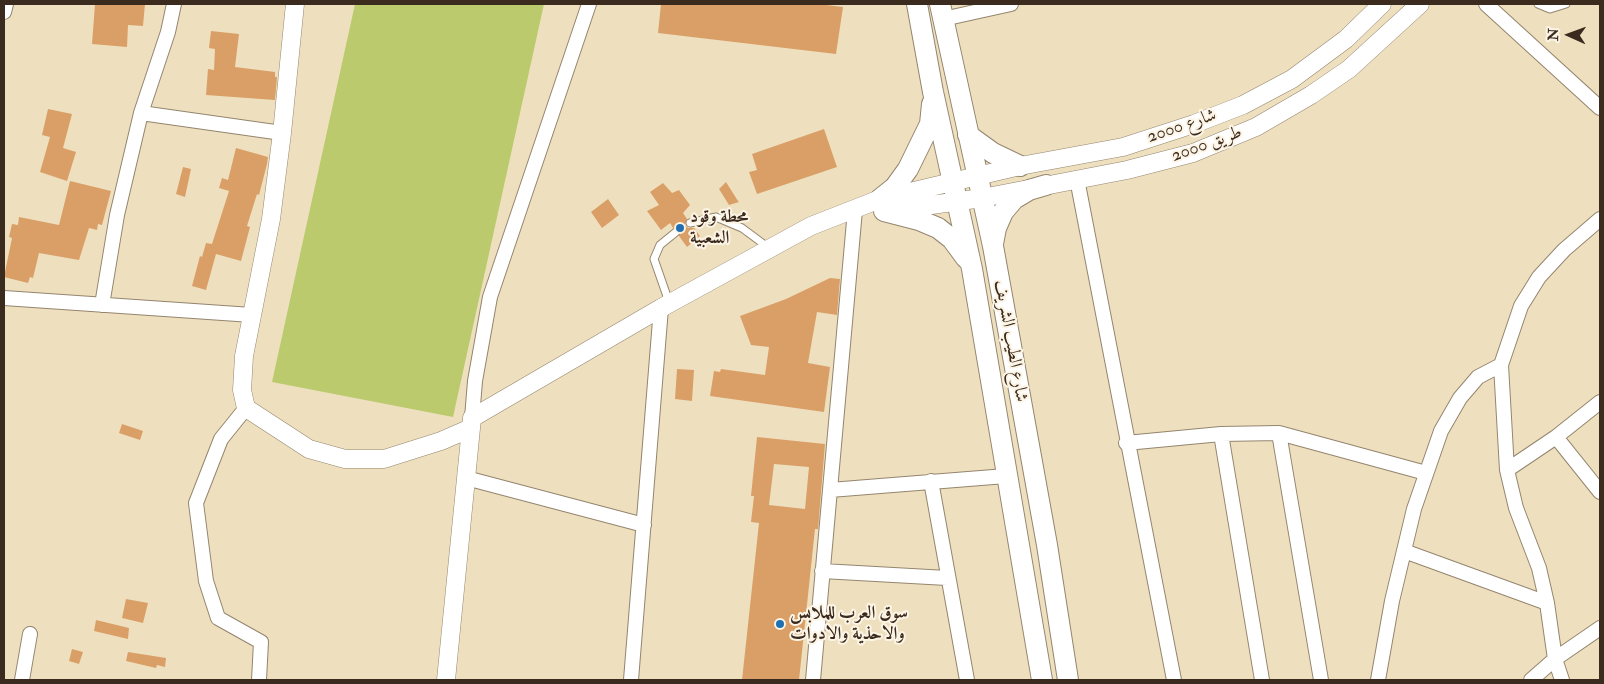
<!DOCTYPE html>
<html>
<head>
<meta charset="utf-8">
<style>
	body { margin:0 }
	#map { position:relative; width:1604px; height:684px; overflow:hidden; background:#eee0bf; font-family:"IM FELL Double Pica",serif }
	canvas { display:block }
	.frame { position:absolute; inset:0; border:5px solid #3b2a1e; pointer-events:none }
	.north { position:absolute; left:1544px; top:10px; width:50px; height:50px; -webkit-text-stroke:4px #fcf5e5; paint-order:stroke; rotate:272deg; font-size:14px; font-weight:700; line-height:20px; text-align:center; color:#3b2a1e }
	.north::after { content:''; display:block; margin:auto; width:18px; height:22px; background:#3b2a1e; clip-path:polygon(50% 0,100% 100%,50% 72%,0 100%) }
</style>
</head>
<body>
<div id="map">
<canvas width="1604" height="684"></canvas>
<div class="frame"></div>
<div class="north">N</div>
</div>
<script>
const g = document.querySelector('canvas').getContext('2d');
g.lineJoin = 'round';
function fill(path, color) { g.fillStyle = color; g.fill(path, 'evenodd'); }
const poly = rows => new Path2D(rows.map(r => 'M' + r).join(''));
function stroke(path, color, width, dash) { g.strokeStyle = color; g.lineWidth = width; g.lineCap = dash ? 'butt' : 'round'; g.setLineDash(dash || []); g.stroke(path); }
function drawText(font, color, halo, rows, align = 'center') {
  g.font = font + ' "IM FELL Double Pica",Amiri,serif'; g.lineWidth = 4; g.setLineDash([]); g.textBaseline = 'middle'; g.strokeStyle = halo; g.fillStyle = color; for (const [text, x, y, turn = 0] of rows) {
    g.save(); g.translate(x, y); g.rotate((+turn || 0) * Math.PI / 180); g.textAlign = isNaN(turn) ? turn : align; if (halo) g.strokeText(text, 0, 0); g.fillText(text, 0, 0); g.restore();
  }
}
fill(poly([
	[355,4,544,4,453,417,272,382]
]), '#baca6d');
fill(poly([
	[95,4,145,4,143,26,128,25,127,47,92,44],
	[661,4,818,4,843,7,836,54,658,33],
	[211,31,239,34,235,67,275,72,275,77,277,77,275,100,206,95,208,69,214,70,215,49,209,48],
	[48,109,72,114,63,148,76,152,67,181,40,172,50,137,42,135],
	[824,129,837,167,757,194,749,172,757,170,752,154],
	[236,148,268,157,267,164,259,195,257,194,247,226,250,227,241,261,216,254,206,290,192,286,200,256,202,257,206,243,212,244,220,219,229,191,219,188,222,178,228,180],
	[183,167,191,169,185,197,176,194],
	[70,181,111,191,102,225,98,224,97,230,89,228,79,260,39,253,33,278,30,277,28,283,4,277,12,238,9,237,12,224,18,225,19,217,59,225],
	[726,182,738,201,739,202,729,205,719,189],
	[663,183,672,193,679,190,690,205,683,213,687,219,685,225,688,228,694,228,700,236,687,247,679,236,680,228,673,228,670,223,661,230,647,211,659,205,650,192],
	[608,199,619,215,602,228,591,212],
	[830,278,840,279,837,315,817,312,808,363,830,367,824,412,710,396,714,371,720,372,721,369,765,375,769,347,751,345,740,316,786,299],
	[677,369,694,370,692,401,675,399],
	[122,424,143,431,140,440,119,433],
	[757,437,825,444,818,529,815,529,799,680,742,680,759,523,751,522,754,496,751,496],
	[774,464,809,467,805,509,769,505],
	[126,599,148,603,143,623,122,618],
	[96,620,129,628,128,639,94,631],
	[72,649,83,652,79,664,69,661],
	[128,652,166,658,165,667,157,665,156,668,126,661]
]), '#da9f66');
const service = poly([
	[1538,4,1550,9,1566,4],
	[690,223,716,217,742,228,769,248],
	[669,302,654,259,660,245,676,232]
]);
const minor = poly([
	[1486,4,1600,108],
	[4,12,6,4],
	[943,19,1011,4],
	[141,113,282,133],
	[1077,179,1174,680],
	[4,298,252,315],
	[102,305,117,215,141,113,168,32,174,4],
	[246,408,221,439,196,503,206,581,218,618,261,642,259,680],
	[472,418,475,381,490,297,589,4],
	[1279,433,1426,473],
	[1221,434,1279,433,1321,680],
	[1556,437,1600,492],
	[1126,443,1221,434,1262,680],
	[1507,470,1556,437,1600,402],
	[466,478,644,525],
	[931,481,967,680],
	[830,490,1006,476],
	[1404,551,1547,603],
	[822,571,947,578],
	[22,680,30,634],
	[631,680,661,308],
	[813,680,855,210],
	[1378,680,1392,601,1414,509,1441,431,1460,398,1478,377,1501,365],
	[1531,680,1555,659,1600,628],
	[1562,680,1555,659,1547,603,1539,568,1516,508,1507,470,1501,365,1521,306,1539,277,1564,250,1600,219]
]);
const tertiary = poly([
	[295,4,282,133,271,219,244,356,242,390,246,408,309,449,345,459,384,459,441,441,471,428],
	[888,211,982,198,1127,170,1193,153,1256,127,1311,95,1349,69,1420,4],
	[446,680,472,418,661,308,811,226,880,199,1020,166,1123,147,1194,124,1243,105,1292,79,1346,39,1382,4]
]);
const secondary = poly([
	[917,4,933,92,972,269,1042,680],
	[940,4,993,246,1047,545,1068,680],
	[968,135,993,153,1020,166],
	[880,199,895,187,908,169,930,124,932,104],
	[884,211,919,220,938,228,952,239,966,258],
	[993,244,996,228,1003,212,1014,199,1029,190,1046,185]
]);
stroke(service, '#94856e', 9);
stroke(minor, '#94856e', 16);
stroke(tertiary, '#94856e', 19);
stroke(secondary, '#94856e', 22);
stroke(service, '#fff', 7);
stroke(minor, '#fff', 14);
stroke(tertiary, '#fff', 18);
stroke(secondary, '#fff', 20);
for (const [x, y, r, color] of [
	[680,228,5,"#1f6fb2"],
	[780,624,5,"#1f6fb2"]
]) { const dot = new Path2D(); dot.arc(x, y, r, 0, 2 * Math.PI); g.fillStyle = color; g.fill(dot); stroke(dot, '#fcf5e5', 2); }
drawText('18px', '#3b2a1e', '#fcf5e5', [
	["شارع 2000",1182,127,-19],
	["طريق 2000",1207,145,-20],
	["شارع الطيب الشريف",1010,341,80]
]);
drawText('bold 18px', '#3b2a1e', '#fcf5e5', [
	["محطة وقود",690,218],
	["الشعبية",690,239],
	["سوق العرب للملابس",790,614],
	["والاحذية والادوات",790,635]
], 'left');
</script>
</body>
</html>
